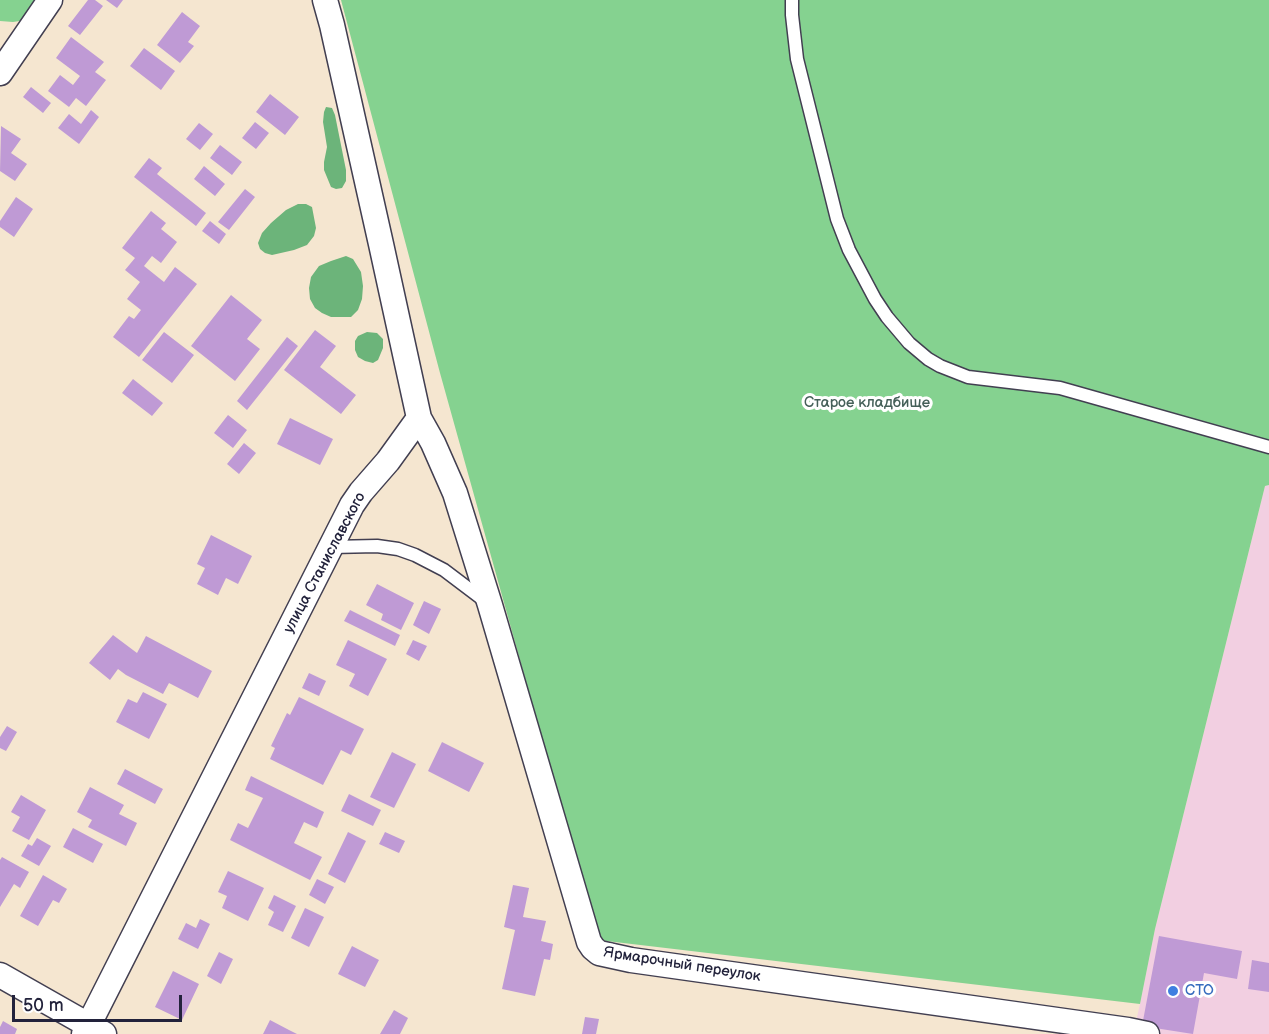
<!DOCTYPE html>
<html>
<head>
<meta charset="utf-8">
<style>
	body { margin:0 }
	#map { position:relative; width:1269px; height:1034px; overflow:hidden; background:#f5e6d0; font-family:"Balsamiq Sans",sans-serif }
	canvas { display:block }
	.scale { position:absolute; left:12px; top:995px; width:170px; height:27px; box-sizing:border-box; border:3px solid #22223b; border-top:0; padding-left:8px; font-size:18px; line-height:21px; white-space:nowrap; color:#22223b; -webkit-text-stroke:4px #fff; paint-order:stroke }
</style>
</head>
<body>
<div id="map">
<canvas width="1269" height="1034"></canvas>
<div class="scale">50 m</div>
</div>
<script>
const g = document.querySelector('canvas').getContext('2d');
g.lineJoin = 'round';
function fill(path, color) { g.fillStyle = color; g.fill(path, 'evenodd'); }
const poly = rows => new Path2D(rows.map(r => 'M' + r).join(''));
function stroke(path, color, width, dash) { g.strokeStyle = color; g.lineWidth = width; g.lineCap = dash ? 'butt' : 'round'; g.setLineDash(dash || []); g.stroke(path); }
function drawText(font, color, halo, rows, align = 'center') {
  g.font = font + ' "Balsamiq Sans",sans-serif'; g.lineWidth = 6; g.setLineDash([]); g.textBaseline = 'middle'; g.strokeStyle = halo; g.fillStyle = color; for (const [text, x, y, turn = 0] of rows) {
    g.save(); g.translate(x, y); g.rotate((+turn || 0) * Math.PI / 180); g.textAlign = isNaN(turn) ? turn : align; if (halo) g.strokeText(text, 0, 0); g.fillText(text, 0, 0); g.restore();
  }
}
fill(poly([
	[1269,485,1269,1034,1160,1034,1135,1026,1140,1004,1155,929,1265,486]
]), '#f2cfe1');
fill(poly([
	[0,0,40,0,26,20,13,22,0,21],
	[341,0,1269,0,1269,485,1265,486,1155,929,1140,1004,598,940,440,373]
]), '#85d290');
fill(poly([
	[326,107,332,108,335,115,346,170,346,181,342,188,336,189,331,187,324,170,324,162,327,147,323,122,324,112],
	[298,204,306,204,312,207,316,228,314,236,307,245,294,250,272,255,265,253,260,249,258,243,262,233,271,223,286,210],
	[346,256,353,259,361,272,363,286,362,299,358,310,351,317,331,317,322,313,315,308,310,299,309,288,311,277,319,266,331,261],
	[367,332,377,333,383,339,383,348,378,360,373,363,365,361,358,357,355,350,355,341,358,336]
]), '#6cb47a');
fill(poly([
	[88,0,95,0,103,6,80,35,68,26],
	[106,0,123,0,117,8],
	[182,12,200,26,188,42,194,46,180,63,157,45],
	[71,37,104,62,95,72,106,80,86,106,76,98,69,107,48,91,60,75,73,85,80,76,56,58],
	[144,48,175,71,161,90,130,66],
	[31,87,51,103,43,113,23,97],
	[270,94,299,117,285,135,256,112],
	[91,110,99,117,79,144,58,128,69,114,81,124],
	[255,122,269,133,256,149,242,138],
	[199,123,213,134,200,150,186,139],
	[1,126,21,139,11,153,27,164,15,181,0,171],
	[220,145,242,162,232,175,210,158],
	[149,158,162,168,157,174,206,213,196,226,134,177],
	[204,166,225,184,215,196,194,179],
	[245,189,255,197,229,230,218,222],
	[16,197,33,209,14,237,0,227,0,221],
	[151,211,166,223,161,229,177,242,161,263,152,256,144,266,164,282,175,267,197,284,139,357,113,337,129,316,134,319,141,310,127,299,140,282,125,270,135,258,122,248],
	[210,221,226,234,219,244,202,231],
	[231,295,262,320,247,339,260,349,235,381,191,346],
	[315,330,336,346,320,367,356,395,341,414,284,370],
	[164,332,194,355,172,383,142,360],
	[287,337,298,346,247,410,237,401],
	[133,379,163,403,152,416,122,393],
	[228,415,247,430,233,448,214,433],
	[290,418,333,439,320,465,277,444],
	[244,443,256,453,239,474,227,464],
	[211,535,252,556,238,584,226,578,218,595,197,584,205,568,197,564],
	[377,584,414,603,401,630,381,620,383,614,366,605],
	[424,601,441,609,429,634,413,625],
	[350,610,400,635,395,646,344,621],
	[113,635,137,653,146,636,212,671,198,698,169,683,163,694,126,675,118,669,110,680,89,663],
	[348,640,387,659,368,696,349,686,355,674,336,665],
	[413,640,427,646,419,661,406,654],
	[309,673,326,681,319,696,302,688],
	[143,692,167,704,149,739,116,722,128,699,137,703],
	[299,697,364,729,351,755,341,750,323,785,270,759,275,748,271,746,287,713,290,715],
	[7,726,17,732,6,751,0,748,0,737],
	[442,742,484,763,469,792,428,771],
	[392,752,416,764,394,808,370,797],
	[125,769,163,789,155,804,117,784],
	[251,776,324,812,317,828,304,822,294,843,322,857,310,880,230,840,238,823,248,828,263,798,245,790],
	[90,787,124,805,119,814,137,823,126,846,88,827,92,820,77,812],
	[349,794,381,810,373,826,341,811],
	[21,795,46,810,29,840,12,831,20,817,11,812],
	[73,828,103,844,93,863,63,847],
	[348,832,366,841,345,883,328,874],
	[385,832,405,841,399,853,379,844],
	[37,838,51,846,39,866,21,856,28,844,32,846],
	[2,857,29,872,20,888,14,884,0,907,0,860],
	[228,871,264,888,248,921,222,908,227,896,218,892],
	[43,875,67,889,59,903,53,900,38,926,20,916],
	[317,879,334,887,325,904,309,895],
	[513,885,529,888,523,917,546,921,541,941,553,944,550,960,544,959,535,996,502,989,515,930,504,927],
	[274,895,296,906,283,932,268,925,274,912,268,908],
	[305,908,324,917,309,947,291,938],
	[200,919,210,924,198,949,178,939,186,923,196,928],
	[1159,936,1242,951,1237,979,1204,973,1193,1034,1142,1026],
	[352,946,379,960,365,987,338,974],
	[219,952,233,959,221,984,207,976],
	[1252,960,1269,963,1269,992,1248,989],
	[173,971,199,984,182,1020,155,1007],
	[394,1010,408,1018,400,1034,380,1034],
	[585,1017,599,1019,596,1034,582,1034],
	[270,1020,289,1030,297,1034,263,1034],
	[3,1021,17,1029,15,1034,0,1034,0,1027]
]), '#bf9ad5');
const service = poly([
	[792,0,792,15,797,59,837,219,849,250,875,299,887,317,909,343,928,359,940,366,968,377,1060,388,1269,447],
	[331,547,377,546,398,549,415,555,444,570,485,601]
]);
const minor = poly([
	[0,73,50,0],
	[419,418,433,443,455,493,490,605,589,942,593,948,599,953,631,960,1128,1030,1147,1034],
	[0,975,104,1034],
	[84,1034,352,505,361,492,388,461,419,418,381,244,332,25,325,0]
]);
stroke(service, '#423f51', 15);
stroke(minor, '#423f51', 27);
stroke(service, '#fff', 12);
stroke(minor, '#fff', 24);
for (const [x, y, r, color] of [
	[1173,991,6,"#3f7fe0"]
]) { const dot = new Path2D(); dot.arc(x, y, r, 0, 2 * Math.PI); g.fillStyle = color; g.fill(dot); stroke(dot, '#fff', 2); }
drawText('15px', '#456059', '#fff', [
	["Старое кладбище",867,403]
]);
drawText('15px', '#22223b', '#fff', [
	["улица Станиславского",325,563,-62],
	["Ярмарочный переулок",682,965,9]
]);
drawText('15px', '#366cbe', '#fff', [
	["СТО",1185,991]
], 'left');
</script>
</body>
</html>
